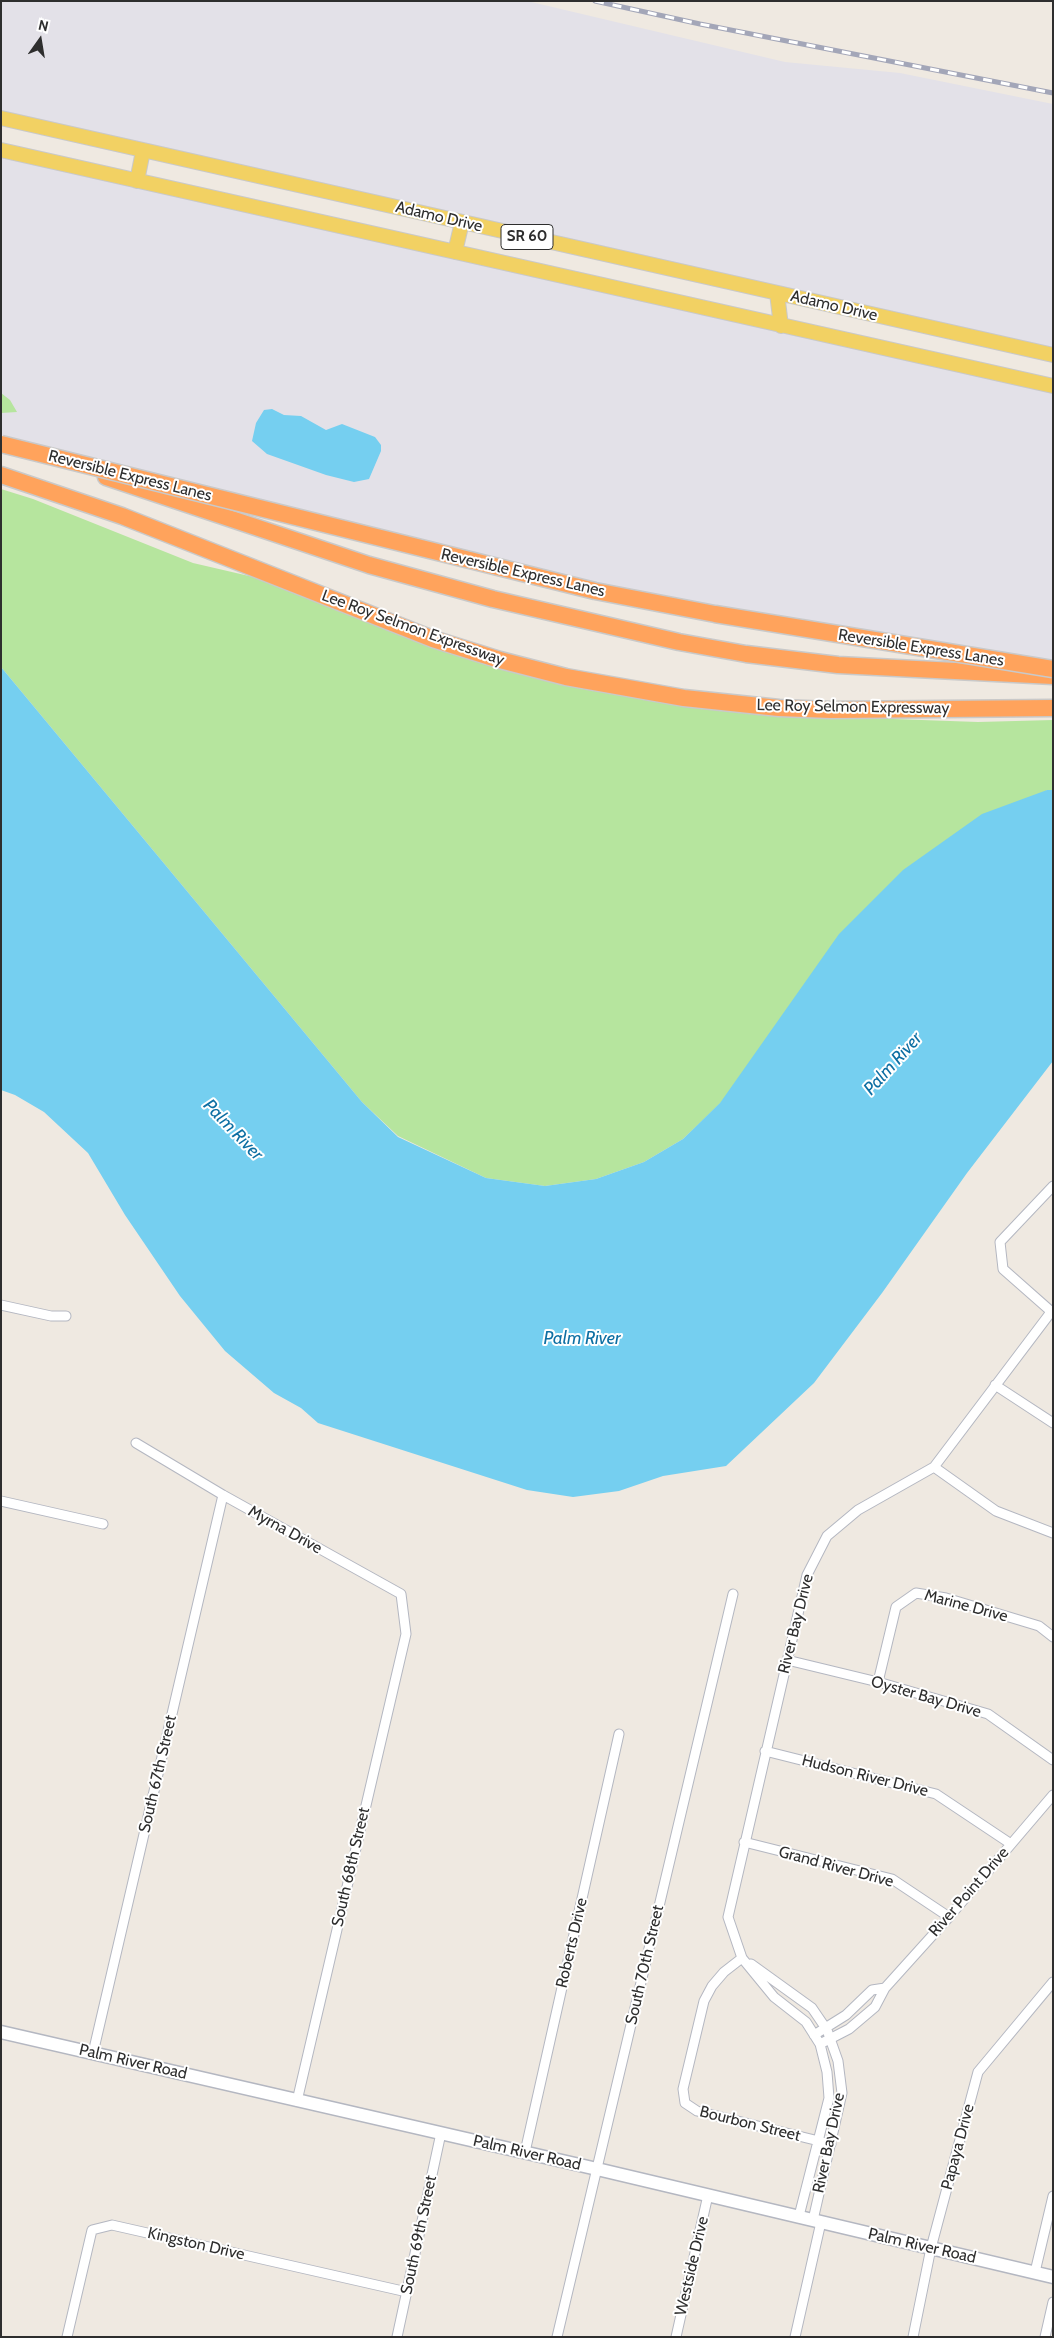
<!DOCTYPE html>
<html>
<head>
<meta charset="utf-8">
<style>
	body { margin:0 }
	#map { position:relative; width:1054px; height:2338px; overflow:hidden; background:#efe9e1; font-family:Cabin,sans-serif }
	canvas { display:block }
	.frame { position:absolute; inset:0; border:2px solid #2e2e2e; pointer-events:none }
	.north { position:absolute; left:15px; top:15px; width:50px; height:50px; -webkit-text-stroke:4px #fff; paint-order:stroke; rotate:13deg; font-size:14px; font-weight:700; line-height:20px; text-align:center; color:#2e2e2e }
	.north::after { content:''; display:block; margin:auto; width:18px; height:22px; background:#2e2e2e; clip-path:polygon(50% 0,100% 100%,50% 72%,0 100%) }
</style>
</head>
<body>
<div id="map">
<canvas width="1054" height="2338"></canvas>
<div class="frame"></div>
<div class="north">N</div>
</div>
<script>
const g = document.querySelector('canvas').getContext('2d');
g.lineJoin = 'round';
function fill(path, color) { g.fillStyle = color; g.fill(path, 'evenodd'); }
const poly = rows => new Path2D(rows.map(r => 'M' + r).join(''));
function stroke(path, color, width, dash) { g.strokeStyle = color; g.lineWidth = width; g.lineCap = dash ? 'butt' : 'round'; g.setLineDash(dash || []); g.stroke(path); }
function drawText(font, color, halo, rows, align = 'center') {
  g.font = font + ' Cabin,sans-serif'; g.lineWidth = 4; g.setLineDash([]); g.textBaseline = 'middle'; g.strokeStyle = halo; g.fillStyle = color; for (const [text, x, y, turn = 0] of rows) {
    g.save(); g.translate(x, y); g.rotate((+turn || 0) * Math.PI / 180); g.textAlign = isNaN(turn) ? turn : align; if (halo) g.strokeText(text, 0, 0); g.fillText(text, 0, 0); g.restore();
  }
}
fill(poly([
	[1,1,527,1,785,62,900,73,1053,104,1053,349,1,111],
	[1,148,1053,387,1053,674,767,627,1,436]
]), '#e3e1e8');
fill(poly([
	[1,393,10,400,17,412,1,413],
	[1,489,33,499,193,563,262,579,458,642,593,675,740,704,865,718,978,722,1053,720,1053,790,1047,790,683,1139,644,1162,596,1179,545,1186,486,1178,398,1136,362,1102,1,667]
]), '#b6e59e');
fill(poly([
	[272,409,284,415,301,416,326,430,342,424,375,437,381,445,381,451,369,479,354,482,326,475,267,454,252,441,256,423,264,410],
	[1,667,362,1102,398,1137,486,1178,545,1186,596,1179,644,1162,683,1139,720,1103,839,934,903,870,982,814,1047,790,1053,790,1053,1061,967,1173,882,1293,814,1383,726,1466,663,1476,619,1491,573,1497,527,1490,318,1423,301,1408,274,1393,225,1351,180,1296,125,1215,88,1153,44,1112,15,1095,1,1090]
]), '#75cff0');
const street = poly([
	[1053,1186,1000,1242,1003,1269,1053,1313],
	[1,1305,51,1316,66,1316],
	[995,1385,1053,1423],
	[136,1443,223,1495,401,1594,406,1634,297,2101],
	[934,1467,996,1511,1053,1533],
	[1,1501,103,1524],
	[787,1660,878,1682,988,1714,1053,1760],
	[878,1682,896,1607,916,1593,946,1598,1039,1626,1053,1637],
	[765,1751,936,1794,1011,1844],
	[744,1842,892,1879,949,1917],
	[742,1958,724,1972,712,1986,704,2001,683,2089,685,2103,697,2111,831,2144],
	[751,1964,812,2008,827,2030,838,2061,842,2093,813,2220],
	[814,2035,846,2015,872,1990,885,1988],
	[820,2044,849,2029,875,2007,885,1988,949,1917,1053,1795],
	[93,2053,223,1495],
	[525,2152,619,1734],
	[799,2216,829,2098,827,2072,820,2044,806,2022,774,1997,742,1958,728,1917,807,1575,827,1536,858,1510,934,1467,1051,1312],
	[1035,2272,1053,2196],
	[67,2337,92,2230,112,2225,407,2292],
	[397,2337,441,2133],
	[557,2337,733,1594],
	[676,2337,708,2195],
	[795,2337,821,2222],
	[913,2337,931,2248,978,2072,1053,1982],
	[1045,2337,1053,2302]
]);
const secondary = poly([
	[1,2032,597,2169,1053,2277]
]);
const primary = poly([
	[1,118,1053,355],
	[1,150,1053,386],
	[137,181,143,151],
	[455,252,462,222],
	[777,293,781,326]
]);
const highway = poly([
	[1,475,122,516,433,639,500,660,566,677,684,698,779,708,831,710,1053,708],
	[106,477,369,565,493,599,679,642,746,654,838,665,1053,676]
]);
stroke(street, '#b4b7c1', 11);
stroke(secondary, '#b4b7c1', 15);
stroke(primary, '#c9c9c9', 16);
stroke(highway, '#c9c9c9', 19);
stroke(street, '#fff', 9);
stroke(secondary, '#fff', 12);
stroke(primary, '#f2d163', 14);
stroke(highway, '#ffa35c', 16);
const rail = poly([
	[595,1,700,24,1053,93]
]);
stroke(rail, '#a3a6b8', 5);
stroke(rail, '#fff', 3, [9]);
const highwayBridge = poly([
	[1,444,595,591,715,614,1053,669]
]);
stroke(highwayBridge, '#c9c9c9', 19, []);
stroke(highwayBridge, '#ffa35c', 16);
for (const [x, y, w] of [
	[527,237,52]
]) { const box = new Path2D(); box.roundRect(x - w / 2, y - 12.5, w, 25, 4); g.fillStyle = '#fff'; g.fill(box); stroke(box, '#2e2e2e', 1); }
drawText('bold 15px', '#2e2e2e', null, [
	["SR 60",527,237]
]);
drawText('16px', '#2e2e2e', '#fff', [
	["Adamo Drive",439,217,13],
	["Adamo Drive",834,306,13],
	["Reversible Express Lanes",130,476,14],
	["Reversible Express Lanes",523,573,13],
	["Lee Roy Selmon Expressway",413,628,20],
	["Reversible Express Lanes",921,648,9],
	["Lee Roy Selmon Expressway",853,707,1],
	["Myrna Drive",285,1530,29],
	["Marine Drive",966,1606,15],
	["River Bay Drive",796,1624,-76],
	["Oyster Bay Drive",926,1697,16],
	["South 67th Street",158,1774,-77],
	["Hudson River Drive",865,1776,14],
	["South 68th Street",351,1867,-77],
	["Grand River Drive",836,1867,15],
	["River Point Drive",969,1892,-49],
	["Roberts Drive",572,1943,-77],
	["South 70th Street",645,1965,-77],
	["Palm River Road",133,2062,13],
	["Bourbon Street",750,2124,14],
	["River Bay Drive",829,2143,-78],
	["Papaya Drive",958,2147,-75],
	["Palm River Road",527,2153,13],
	["South 69th Street",419,2235,-78],
	["Kingston Drive",196,2244,13],
	["Palm River Road",922,2246,13],
	["Westside Drive",692,2266,-77]
]);
drawText('italic 18px', '#0d6fa3', '#fff', [
	["Palm River",893,1064,-48],
	["Palm River",233,1130,46],
	["Palm River",582,1339]
]);
</script>
</body>
</html>
